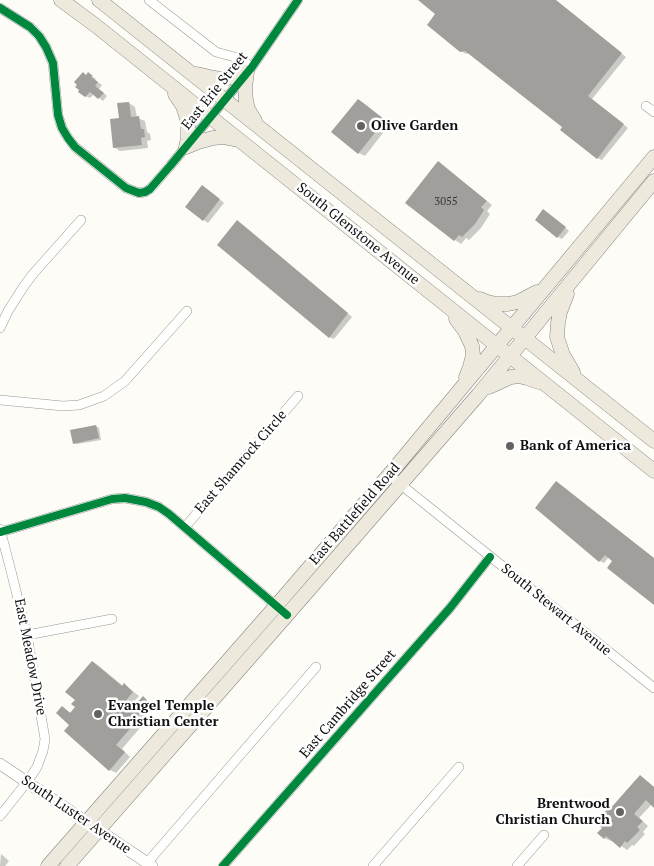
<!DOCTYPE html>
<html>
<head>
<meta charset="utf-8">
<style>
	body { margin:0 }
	canvas { display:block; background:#fdfcf7 }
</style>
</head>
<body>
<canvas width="654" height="866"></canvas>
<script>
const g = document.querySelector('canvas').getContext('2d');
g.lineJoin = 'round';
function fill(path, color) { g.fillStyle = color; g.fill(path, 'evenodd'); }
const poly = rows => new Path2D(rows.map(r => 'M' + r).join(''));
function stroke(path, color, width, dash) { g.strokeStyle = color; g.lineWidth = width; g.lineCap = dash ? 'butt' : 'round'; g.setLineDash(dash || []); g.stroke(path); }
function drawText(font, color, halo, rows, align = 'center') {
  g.font = font + ' "PT Serif",serif'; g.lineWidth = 5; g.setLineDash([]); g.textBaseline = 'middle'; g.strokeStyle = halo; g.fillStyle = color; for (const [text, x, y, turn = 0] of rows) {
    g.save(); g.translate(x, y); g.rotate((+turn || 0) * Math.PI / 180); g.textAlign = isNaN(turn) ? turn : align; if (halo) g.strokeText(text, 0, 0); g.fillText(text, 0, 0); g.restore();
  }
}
fill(poly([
	[420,0,555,0,626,57,592,99,628,128,602,160,597,158,564,127,470,53,466,54,461,51,437,14],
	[88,74,96,79,95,80,102,85,99,89,107,96,103,101,94,94,90,98,85,96,86,76],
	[359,100,365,104,390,124,365,156,359,153],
	[129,103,135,107,137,118,145,121,147,132,150,134,151,140,147,141,148,148,120,151,114,147,120,119],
	[444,167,492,205,487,211,490,214,481,228,469,240,466,238,461,244,455,240,407,203],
	[207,189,224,203,208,223,186,207],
	[548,213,569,231,562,239,558,237],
	[242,224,352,317,334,339,329,337],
	[96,426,99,428,101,440,77,444,74,443],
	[561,485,654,559,654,604,609,557,604,563,600,561],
	[93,662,99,666,123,686,124,685,130,689,139,696,128,708,132,711,143,698,155,706,143,720,145,722,122,749,130,757,116,773,110,770,71,724,62,707,71,713,77,707,76,700],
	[640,776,654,787,654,806,652,804,639,818,648,826,643,832,645,834,634,846,632,845,627,850,612,839,611,841,604,838,604,827,610,811],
	[1,854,9,861,5,866,0,866]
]), '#0003');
fill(poly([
	[418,0,556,0,622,53,588,96,624,124,597,159,560,130,562,127,465,51,460,52,427,25,435,14],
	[83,72,86,75,88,72,93,76,91,77,98,82,95,86,104,93,98,99,90,92,85,97,78,92,79,90,75,87,77,85,74,82],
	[358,99,385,120,358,154,331,132],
	[129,102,131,117,139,116,141,129,144,129,145,137,141,138,142,145,113,148,110,119,119,118,117,103],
	[438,161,487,201,481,207,484,210,475,224,462,237,459,235,454,241,405,203],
	[202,185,220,199,203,221,185,207],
	[543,209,566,227,557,238,535,220],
	[237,220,348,313,329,338,217,245],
	[96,425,99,438,73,444,70,430],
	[556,481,654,558,654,605,607,568,612,561,605,555,599,562,535,508],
	[92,661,122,686,124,683,133,692,123,704,131,710,143,696,149,702,137,716,139,718,116,745,125,752,109,771,64,731,69,725,56,713,62,706,70,713,75,707,71,704,75,700,65,692],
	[640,775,654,787,654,808,646,800,634,814,643,821,637,827,640,830,627,843,625,841,620,848,606,836,604,839,597,833,602,828,595,822,608,808,609,810]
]), '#a19f9c');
const minor = poly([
	[149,0,216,52,238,58,252,67],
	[0,8,30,27,39,36,46,47,53,63,58,115,62,128,68,138,75,147,126,188,139,193,145,192,150,189,170,166,252,67,298,0],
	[646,106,654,112],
	[0,328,8,311,24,286,33,274,81,220],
	[0,400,63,406,79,405,104,396,125,381,187,311],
	[389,475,654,688],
	[185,527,298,396],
	[0,529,10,567,27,635,45,739,43,751,37,767,27,782,0,816],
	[1,532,112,499,125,498,146,502,159,507,169,514,287,615],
	[27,635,112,619],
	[147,863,316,667],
	[223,866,450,608,490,557],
	[373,866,459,767],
	[517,866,544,835]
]);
const tertiary = poly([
	[0,764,152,866]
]);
const primary = poly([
	[61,0,95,25,159,76,654,471],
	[99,0,654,441],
	[247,72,245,87,246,101,248,109,255,121],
	[197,74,214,78,223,79,238,76,247,72],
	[175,94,183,106,188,122,188,138,186,147],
	[186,147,198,142,213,138,223,137,238,140],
	[567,294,560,312,558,323,557,337,563,355,573,372],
	[480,299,487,302,497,304,508,304,518,302,537,292],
	[456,319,465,331,472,346,473,355,470,367,466,377],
	[489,387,511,377,519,376,527,378,539,382],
	[48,866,276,606,389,475,654,157],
	[67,866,287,615,478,395,654,181]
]);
stroke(minor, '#979795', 10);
stroke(tertiary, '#979795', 12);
stroke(primary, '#858482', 15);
stroke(minor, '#fffffe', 9);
stroke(tertiary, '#fffffe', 11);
stroke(primary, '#ede9dc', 14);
stroke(poly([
	[0,8,30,27,39,36,46,47,53,63,58,115,62,128,68,138,75,147,126,188,139,193,145,192,150,189,170,166,252,67,298,0],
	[1,532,112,499,125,498,146,502,159,507,169,514,287,615],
	[223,866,450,608,490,557]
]), '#00873e', 8);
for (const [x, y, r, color] of [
	[361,126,5,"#646362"],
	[510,446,5,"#646362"],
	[98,714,5,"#646362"],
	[620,812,5,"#646362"]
]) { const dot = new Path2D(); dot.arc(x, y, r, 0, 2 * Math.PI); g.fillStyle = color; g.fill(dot); stroke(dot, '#fff', 2); }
drawText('11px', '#353434', null, [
	["3055",446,202]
]);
drawText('14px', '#111', '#fff', [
	["East Erie Street",215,91,-51],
	["South Glenstone Avenue",358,234,39],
	["East Shamrock Circle",241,462,-49],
	["East Battlefield Road",355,514,-49],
	["South Stewart Avenue",556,610,39],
	["East Meadow Drive",30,657,79],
	["East Cambridge Street",348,704,-49],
	["South Luster Avenue",76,815,34]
]);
drawText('bold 14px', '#111', '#fff', [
	["Olive Garden",371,126],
	["Bank of America",520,446],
	["Evangel Temple",108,706],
	["Christian Center",108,722],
	["Brentwood",610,804,"right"],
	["Christian Church",610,820,"right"]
], 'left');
</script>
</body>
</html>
